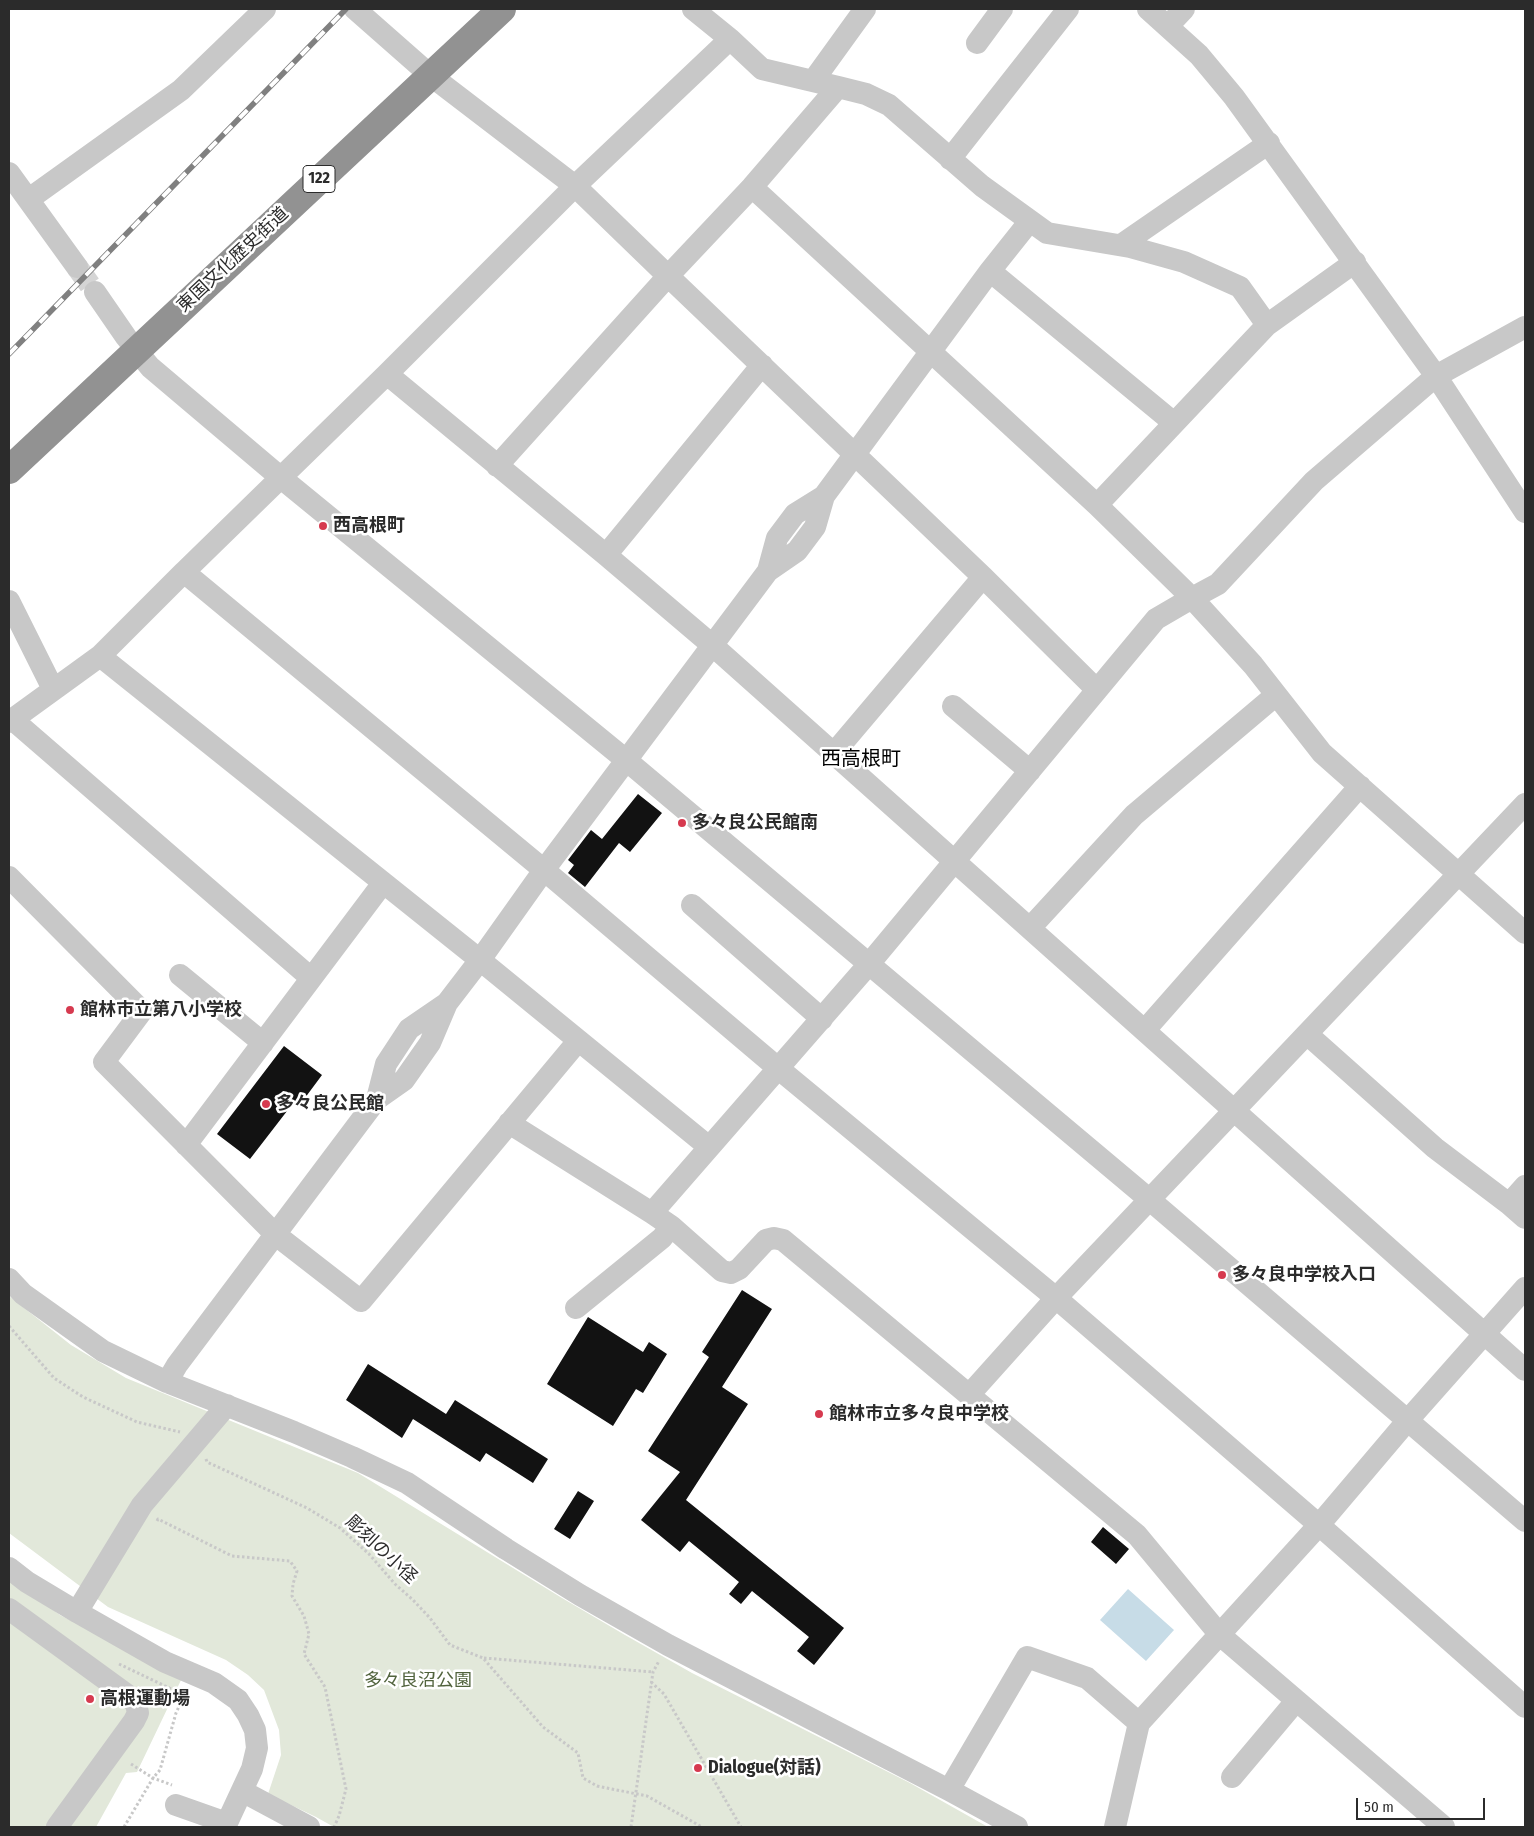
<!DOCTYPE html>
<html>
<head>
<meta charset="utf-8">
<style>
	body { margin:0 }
	#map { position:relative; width:1534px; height:1836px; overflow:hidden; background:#fff; font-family:"Fira Sans Condensed",sans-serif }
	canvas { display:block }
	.frame { position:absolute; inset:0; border:10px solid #2b2b2b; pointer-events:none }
	.scale { position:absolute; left:1356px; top:1798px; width:129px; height:22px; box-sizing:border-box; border:2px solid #2b2b2b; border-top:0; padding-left:6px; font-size:15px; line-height:18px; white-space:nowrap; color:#2b2b2b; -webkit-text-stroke:4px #fff; paint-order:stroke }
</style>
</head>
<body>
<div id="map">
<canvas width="1534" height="1836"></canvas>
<div class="frame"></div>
<div class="scale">50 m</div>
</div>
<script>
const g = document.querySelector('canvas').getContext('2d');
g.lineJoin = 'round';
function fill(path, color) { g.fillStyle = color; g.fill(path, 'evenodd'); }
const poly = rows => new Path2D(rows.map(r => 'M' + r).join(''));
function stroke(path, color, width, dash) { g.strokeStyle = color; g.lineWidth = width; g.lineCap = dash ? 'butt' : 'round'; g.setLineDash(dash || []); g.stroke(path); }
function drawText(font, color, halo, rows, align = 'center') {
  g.font = font + ' "Fira Sans Condensed","Noto Sans JP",sans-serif'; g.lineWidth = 5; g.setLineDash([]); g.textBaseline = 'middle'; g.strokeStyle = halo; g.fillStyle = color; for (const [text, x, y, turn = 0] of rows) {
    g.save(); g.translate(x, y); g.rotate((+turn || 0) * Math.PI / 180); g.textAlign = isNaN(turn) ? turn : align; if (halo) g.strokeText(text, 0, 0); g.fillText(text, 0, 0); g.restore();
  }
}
fill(poly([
	[9,1296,71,1345,126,1378,358,1473,562,1598,625,1635,692,1673,910,1783,988,1827,334,1827,316,1817,268,1794,281,1755,279,1730,264,1690,248,1675,226,1660,108,1607,9,1533],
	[9,1577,60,1615,182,1678,137,1772,126,1773,96,1827,9,1827]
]), '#e2e8da');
fill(poly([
	[1128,1589,1174,1630,1146,1661,1100,1620]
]), '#c7dce7');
fill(poly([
	[638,794,662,813,630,852,619,843,585,887,568,873,574,865,568,860,591,830,602,839],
	[284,1046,322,1075,299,1106,294,1102,250,1159,217,1134],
	[742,1290,772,1309,722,1387,748,1404,686,1500,844,1628,814,1665,797,1651,809,1637,752,1591,741,1604,729,1594,739,1582,689,1541,680,1552,641,1520,680,1472,648,1451,709,1357,702,1352],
	[588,1317,643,1352,649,1342,667,1354,643,1393,636,1389,613,1426,547,1384],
	[368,1364,446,1414,455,1400,548,1459,533,1483,486,1453,480,1462,413,1419,402,1438,346,1400],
	[578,1491,594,1501,570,1539,554,1529],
	[1103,1527,1129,1549,1116,1564,1091,1542]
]), '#121212');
stroke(poly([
	[77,267,95,292]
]), '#d5d5d5', 22, [22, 11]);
stroke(poly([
	[9,1326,54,1378,83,1397,137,1422,180,1432],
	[206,1459,207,1462,307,1508,340,1528,369,1554,395,1584,413,1600,430,1618,450,1645,483,1658,543,1727,578,1753,583,1778,597,1786,647,1796,702,1827],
	[157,1521,158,1519,232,1556,290,1561,297,1571,293,1584,292,1596,304,1616,309,1634,304,1654,325,1687,346,1789,339,1816,334,1827],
	[484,1658,653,1672],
	[119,1664,184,1695],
	[651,1682,664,1694,741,1827],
	[131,1764,153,1778,172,1785],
	[124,1827,153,1778,160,1770,176,1713,186,1691],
	[631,1827,653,1672,659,1661]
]), '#c8c8c8', 3, [2.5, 2.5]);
stroke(poly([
	[355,9,430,75,575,186,668,276,752,187,838,87,866,94,889,105,982,186,1047,233,1130,247,1184,262,1240,287,1267,325,1355,262],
	[693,9,730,39,762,69,838,87],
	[1148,9,1199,55,1234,97,1436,376,1525,512],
	[1168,26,1184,9],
	[730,39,575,186,387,374,184,572,544,870,779,1069,1056,1298,1319,1525,1525,1707],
	[977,43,1002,9],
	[813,81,865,9],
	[950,159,1068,9],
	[9,173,77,267],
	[29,199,181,90,265,9],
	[1121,245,1269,143],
	[990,271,1174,423],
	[95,292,126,337,150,367,280,477,626,760,1150,1200,1525,1521],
	[1525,327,1436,376,1314,481,1218,584,1192,598,1253,665,1322,753,1525,933],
	[387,374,606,555,712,645,1525,1370],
	[497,466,668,276,983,577,1097,690],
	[1097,505,1267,325],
	[606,555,762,365],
	[768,571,777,538,795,514,824,496],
	[9,601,53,689],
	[100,656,480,960,709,1147],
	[953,706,1030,771],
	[12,719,311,978],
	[9,722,100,656,184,572],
	[834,753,983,577],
	[9,877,142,1011,104,1062,276,1235,361,1301,578,1041],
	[692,905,822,1019],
	[1030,928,1134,815,1276,695],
	[180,975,263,1043],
	[1145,1030,1360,786],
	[1307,1034,1435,1148,1509,1204,1525,1218],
	[377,1099,386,1064,409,1029,447,1003],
	[509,1123,652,1213,671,1226,722,1271,731,1273,739,1269,766,1240,774,1238,783,1240,1137,1535,1220,1635,1444,1827],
	[186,1145,383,883],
	[1509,1204,1525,1186],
	[652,1213,869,964,1156,619,1192,598,1097,505,752,187],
	[9,1279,23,1294,103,1351,167,1382,294,1432,352,1457,407,1483,506,1549,580,1595,668,1645,949,1790,1017,1827],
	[576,1308,662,1238,671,1226],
	[167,1382,177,1365,377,1099,404,1080,430,1043,447,1003,480,960,544,870,768,571,797,551,815,527,824,496,990,271,1029,222],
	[969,1395,1056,1298,1525,804],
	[9,1568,27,1582,77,1612,165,1662,214,1683,238,1700,248,1715,255,1730,257,1748,252,1769,225,1827],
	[9,1609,130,1697,136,1704,138,1713,134,1721,57,1827],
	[77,1612,142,1505,227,1405],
	[1232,1777,1296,1701],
	[949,1790,1027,1657,1087,1678,1139,1723],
	[242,1791,309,1827],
	[176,1805,227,1823],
	[1115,1827,1139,1723,1319,1525,1408,1420,1525,1288]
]), '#c8c8c8', 22);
stroke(poly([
	[9,470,502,9]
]), '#929292', 28);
const rail = poly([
	[9,354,346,9]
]);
stroke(rail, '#808080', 5.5);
stroke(rail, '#fff', 4, [11]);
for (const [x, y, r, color] of [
	[323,526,5,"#d63a4f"],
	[682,823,5,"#d63a4f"],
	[70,1010,5,"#d63a4f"],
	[266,1104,5,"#d63a4f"],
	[1222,1275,5,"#d63a4f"],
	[819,1414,5,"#d63a4f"],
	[90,1699,5,"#d63a4f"],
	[698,1768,5,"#d63a4f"]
]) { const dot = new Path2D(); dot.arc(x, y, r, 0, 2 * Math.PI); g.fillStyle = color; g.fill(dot); stroke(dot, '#fff', 2); }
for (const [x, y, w] of [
	[319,179,32]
]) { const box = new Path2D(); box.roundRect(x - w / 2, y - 13.5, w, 27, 4); g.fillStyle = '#fff'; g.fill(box); stroke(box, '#2b2b2b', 1); }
drawText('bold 16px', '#2b2b2b', null, [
	["122",319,179]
]);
drawText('18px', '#2b2b2b', '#fff', [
	["東国文化歴史街道",233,260,-43],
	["彫刻の小径",381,1550,43]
]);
drawText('bold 18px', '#2b2b2b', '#fff', [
	["西高根町",333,526],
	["多々良公民館南",692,823],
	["館林市立第八小学校",80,1010],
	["多々良公民館",276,1104],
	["多々良中学校入口",1232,1275],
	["館林市立多々良中学校",829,1414],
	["高根運動場",100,1699],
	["Dialogue(対話)",708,1768]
], 'left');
drawText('18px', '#51633d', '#fff', [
	["多々良沼公園",418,1681]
]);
drawText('20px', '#000', '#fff', [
	["西高根町",861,759]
]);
</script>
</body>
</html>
